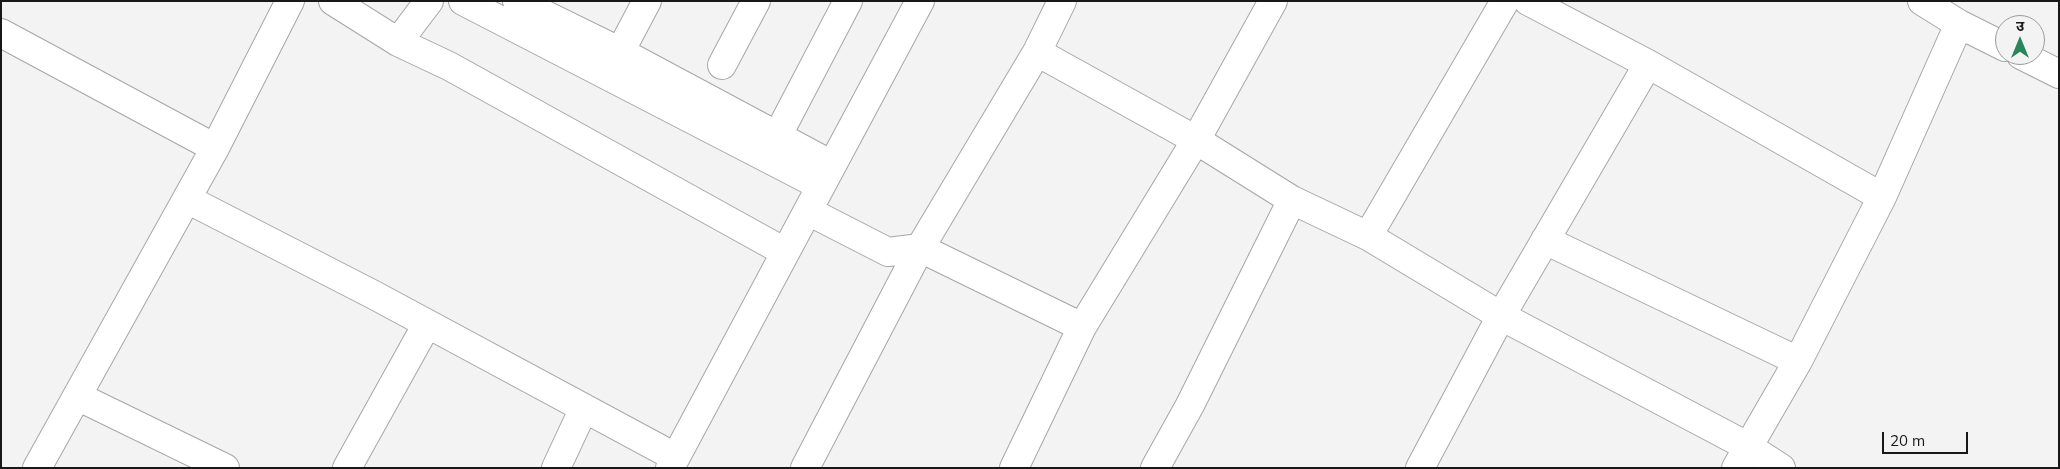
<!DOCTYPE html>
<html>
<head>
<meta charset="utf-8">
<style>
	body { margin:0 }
	#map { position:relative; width:2060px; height:469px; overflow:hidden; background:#f3f3f4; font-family:Mulish,"Noto Sans Devanagari",sans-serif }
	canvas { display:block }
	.frame { position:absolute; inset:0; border:2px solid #181819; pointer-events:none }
	.north { position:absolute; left:1995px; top:15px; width:50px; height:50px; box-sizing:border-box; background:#f3f3f4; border:1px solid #9b9b9c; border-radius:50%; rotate:0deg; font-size:14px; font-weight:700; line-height:20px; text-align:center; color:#181819 }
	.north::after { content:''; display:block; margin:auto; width:18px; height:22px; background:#2b855a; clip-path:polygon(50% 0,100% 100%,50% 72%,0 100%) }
	.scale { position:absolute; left:1882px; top:432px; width:86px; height:22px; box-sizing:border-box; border:2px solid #181819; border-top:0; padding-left:6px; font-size:15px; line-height:18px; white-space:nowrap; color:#181819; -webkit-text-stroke:4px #f3f3f4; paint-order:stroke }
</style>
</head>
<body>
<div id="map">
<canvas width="2060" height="469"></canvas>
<div class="frame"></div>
<div class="north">उ</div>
<div class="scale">20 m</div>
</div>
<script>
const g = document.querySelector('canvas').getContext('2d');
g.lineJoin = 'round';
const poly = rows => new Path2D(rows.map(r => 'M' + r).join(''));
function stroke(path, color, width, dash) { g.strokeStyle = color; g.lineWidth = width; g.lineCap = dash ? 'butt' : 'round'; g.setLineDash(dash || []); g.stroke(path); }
const street = poly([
	[333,1,398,42,449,66,785,252],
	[463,1,821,186],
	[517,1,621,52,832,165],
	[1528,1,1648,64,1882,197],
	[1922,1,1959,24,2005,47],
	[1,33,215,148],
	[398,42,429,1],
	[1037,52,1196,140,1292,200,1368,236,1501,316,1747,446,1781,468],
	[2021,55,2059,74],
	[722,65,756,1],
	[612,67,647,1],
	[769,152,848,1],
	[187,199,374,295,675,457],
	[808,211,888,252,920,248,1082,327],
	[1368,236,1505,1],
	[1545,240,1798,361],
	[77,396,225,468],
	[37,468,215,148,290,1],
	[347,468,427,324],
	[556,468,584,408],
	[670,468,920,1],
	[805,468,920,248,1037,52,1062,1],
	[1014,468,1082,327,1196,140,1273,1],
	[1155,468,1190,405,1292,200],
	[1420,468,1501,316,1648,64],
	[1736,468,1798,361,1882,197,1959,24]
]);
stroke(street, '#a6a6a7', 30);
stroke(street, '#fff', 28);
</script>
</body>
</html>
